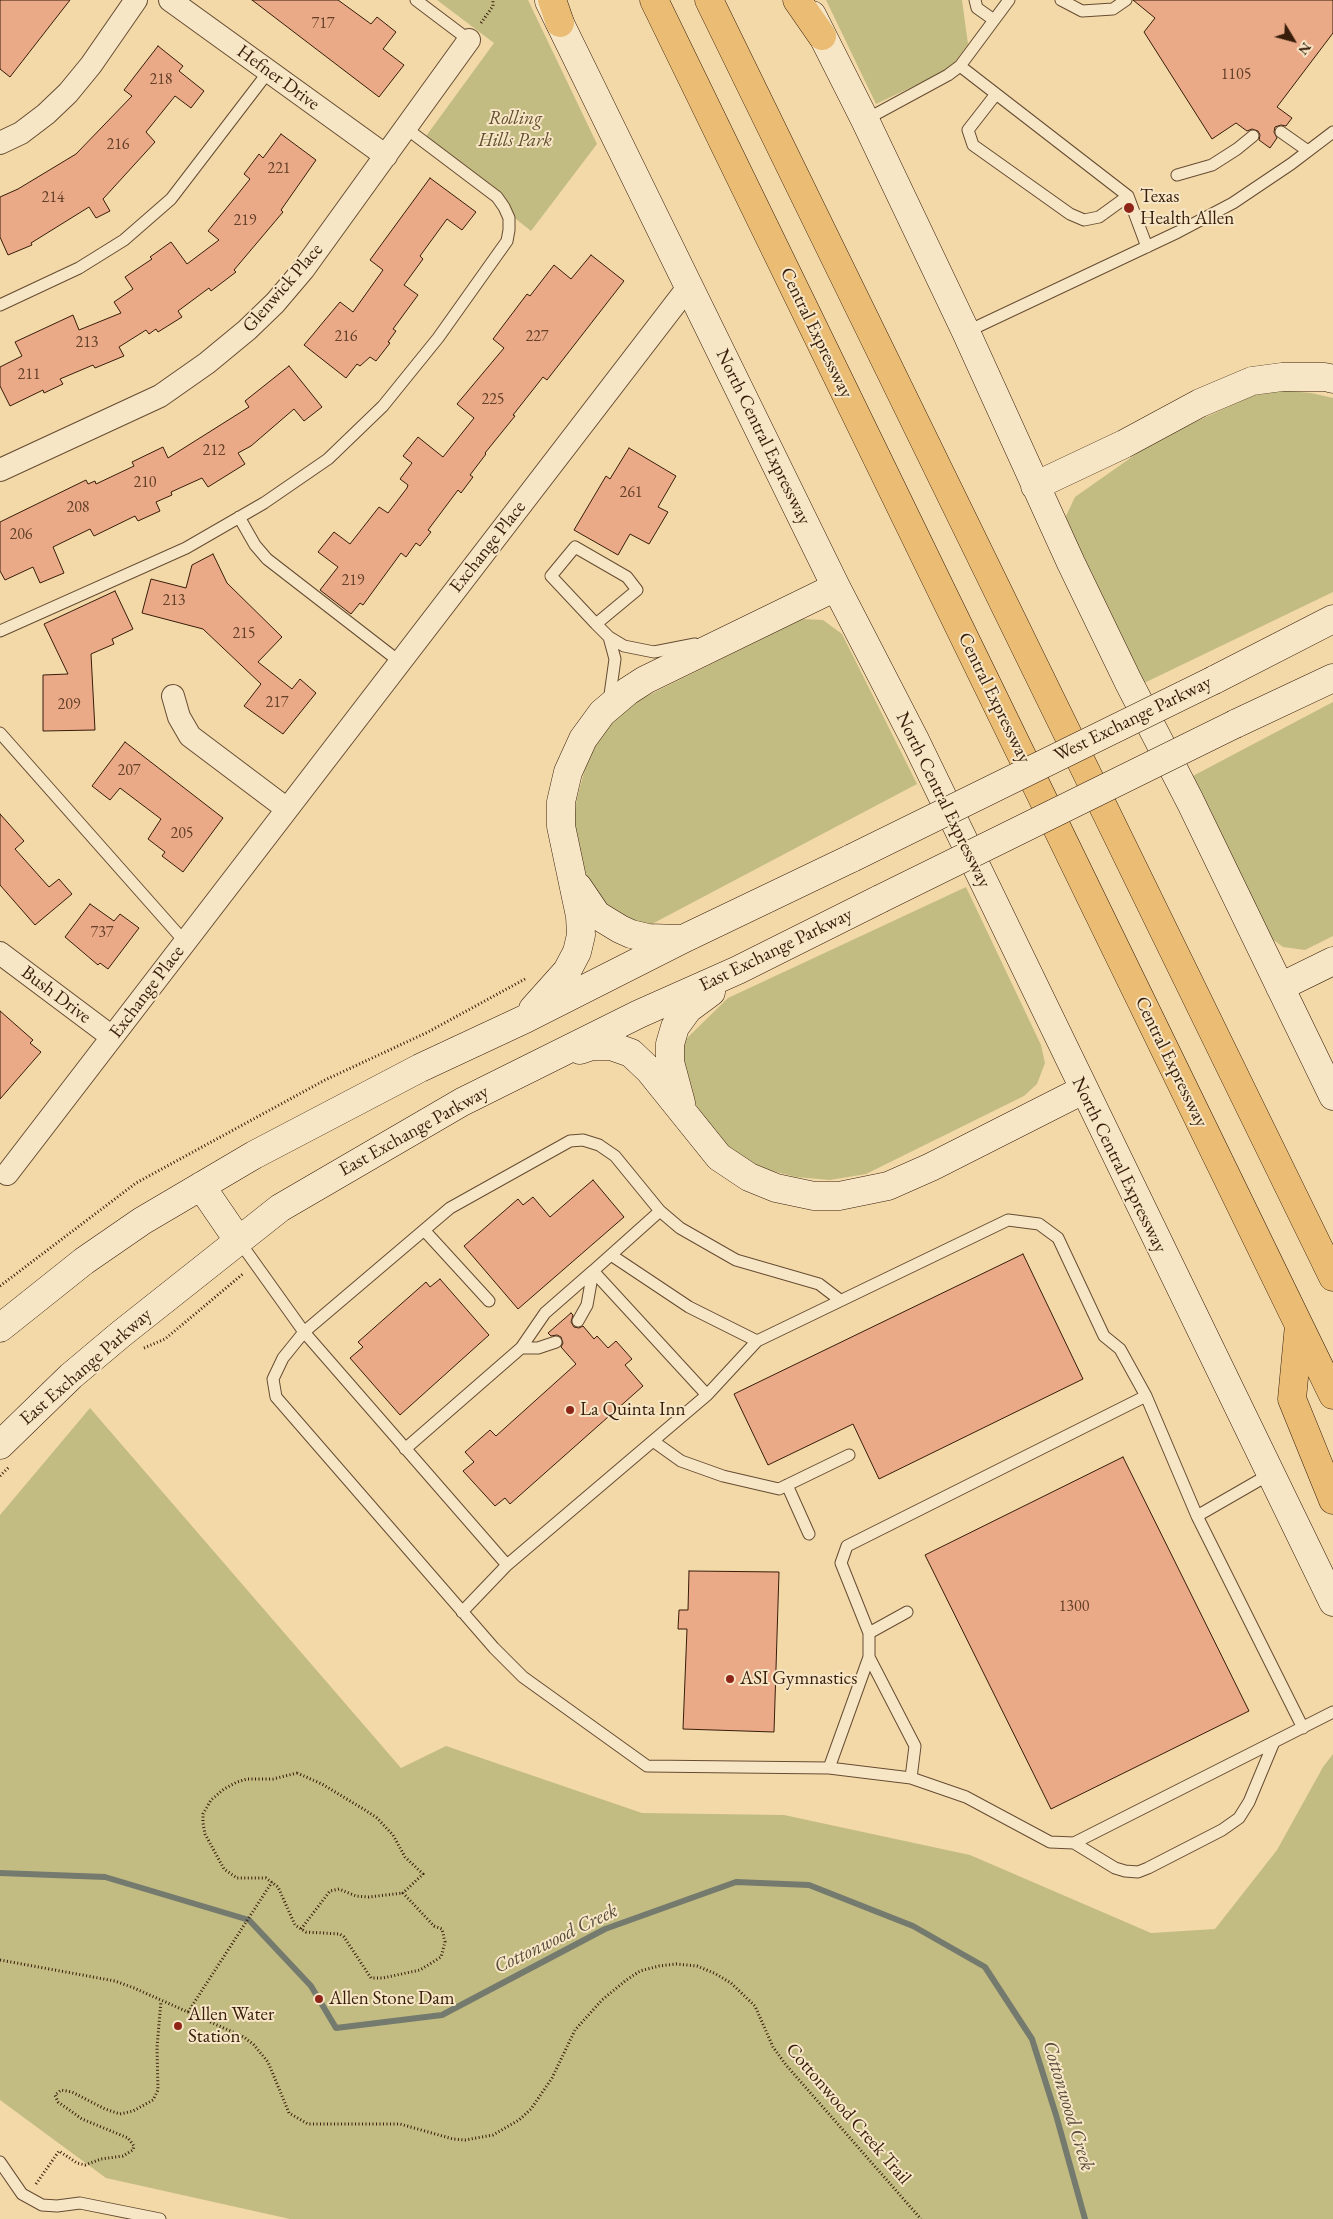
<!DOCTYPE html>
<html>
<head>
<meta charset="utf-8">
<style>
	body { margin:0 }
	#map { position:relative; width:1333px; height:2219px; overflow:hidden; background:#f3d9a8; font-family:"EB Garamond",serif }
	canvas { display:block }
	.north { position:absolute; left:1268px; top:15px; width:50px; height:50px; -webkit-text-stroke:4px #f7e6c6; paint-order:stroke; rotate:127deg; font-size:14px; font-weight:700; line-height:20px; text-align:center; color:#371d0a }
	.north::after { content:''; display:block; margin:auto; width:18px; height:22px; background:#371d0a; clip-path:polygon(50% 0,100% 100%,50% 72%,0 100%) }
</style>
</head>
<body>
<div id="map">
<canvas width="1333" height="2219"></canvas>
<div class="north">N</div>
</div>
<script>
const g = document.querySelector('canvas').getContext('2d');
g.lineJoin = 'round';
function fill(path, color) { g.fillStyle = color; g.fill(path, 'evenodd'); }
const poly = rows => new Path2D(rows.map(r => 'M' + r).join(''));
function stroke(path, color, width, dash) { g.strokeStyle = color; g.lineWidth = width; g.lineCap = dash ? 'butt' : 'round'; g.setLineDash(dash || []); g.stroke(path); }
function drawText(font, color, halo, rows, align = 'center') {
  g.font = font + ' "EB Garamond",serif'; g.lineWidth = 4; g.setLineDash([]); g.textBaseline = 'middle'; g.strokeStyle = halo; g.fillStyle = color; for (const [text, x, y, turn = 0] of rows) {
    g.save(); g.translate(x, y); g.rotate((+turn || 0) * Math.PI / 180); g.textAlign = isNaN(turn) ? turn : align; if (halo) g.strokeText(text, 0, 0); g.fillText(text, 0, 0); g.restore();
  }
}
fill(poly([
	[437,0,528,0,597,144,531,231,421,143,494,43],
	[826,0,962,0,968,44,950,69,876,104],
	[1280,390,1311,393,1333,398,1333,592,1140,685,1068,534,1066,516,1075,497,1156,440,1252,396],
	[802,619,823,620,842,634,917,784,650,925,634,923,608,914,580,864,573,824,577,798,586,765,600,735,633,703],
	[1333,702,1333,936,1305,950,1283,947,1260,930,1189,778],
	[966,887,1041,1045,1045,1063,1037,1084,1024,1096,866,1174,830,1180,796,1177,760,1168,734,1152,711,1128,684,1086,680,1045,728,998],
	[90,1408,401,1768,446,1746,642,1813,784,1815,970,1855,1151,1933,1215,1929,1277,1850,1323,1767,1333,1754,1333,2219,290,2219,106,2178,0,2100,0,1515]
]), '#c3bc82');
stroke(poly([
	[0,1873,105,1877,249,1920,311,1986,336,2028,442,2015,605,1929,736,1882,809,1885,913,1926,985,1967,1032,2039,1056,2115,1085,2219]
]), '#747b6e', 6);
const building = poly([
	[0,0,70,0,10,77,0,69,0,0],
	[252,0,338,0,371,24,377,17,396,32,383,49,404,65,379,97,252,0],
	[1133,0,1333,0,1333,33,1277,107,1292,118,1286,126,1281,125,1275,127,1274,132,1277,138,1270,148,1259,140,1260,135,1258,131,1252,129,1247,131,1236,123,1212,139,1144,32,1155,18,1133,0],
	[158,46,183,66,179,71,204,91,191,108,175,96,146,132,155,142,103,199,110,211,96,218,89,207,31,243,32,245,8,255,0,237,0,197,18,189,76,154,132,96,124,90,158,46],
	[281,134,316,160,281,210,283,212,234,270,236,272,211,291,209,288,178,311,182,317,158,332,156,329,149,334,146,330,119,347,124,356,95,368,93,365,60,379,63,384,44,393,43,390,10,406,0,386,0,367,22,356,15,342,73,315,79,330,121,313,114,302,133,289,125,277,152,259,150,257,171,242,187,264,219,240,208,231,250,179,244,174,259,154,263,158,281,134],
	[430,178,476,212,462,230,447,219,420,256,423,259,404,285,418,295,393,329,396,331,388,342,390,343,376,361,370,357,360,366,357,364,346,378,304,345,340,302,353,312,383,270,370,260,430,178],
	[591,255,624,281,547,380,543,377,513,415,515,416,485,453,486,454,470,475,473,477,461,493,458,490,428,530,431,532,420,546,416,543,406,557,401,553,363,605,360,603,351,614,320,590,338,567,318,552,334,532,350,544,379,507,388,513,407,488,408,485,400,479,412,463,403,456,418,437,443,457,474,418,457,404,504,348,493,339,527,294,530,296,554,265,571,279,591,255],
	[289,366,322,407,304,421,294,409,251,446,238,453,245,464,208,487,202,478,171,492,172,495,156,502,160,511,138,521,135,516,94,536,90,529,53,547,64,573,40,583,33,567,5,580,0,571,0,522,86,480,88,484,95,481,96,484,134,466,132,462,163,447,168,458,249,407,245,401,289,366],
	[629,448,676,476,658,507,668,512,649,544,630,534,618,555,574,530,606,476,610,479,629,448],
	[213,554,227,583,282,637,258,662,292,689,300,679,316,693,283,734,244,706,261,684,203,629,142,613,151,579,186,588,192,565,213,554],
	[115,591,133,629,112,639,114,644,91,654,95,730,43,731,43,675,68,674,44,624,115,591],
	[125,742,223,818,183,872,162,856,165,852,148,839,161,819,120,788,110,800,92,786,125,742],
	[0,814,24,841,15,849,49,887,59,879,72,894,35,925,0,885,0,814],
	[90,904,114,921,120,914,139,928,108,969,100,963,98,965,65,937,90,904],
	[0,1011,33,1040,30,1043,41,1052,0,1099,0,1011],
	[593,1180,624,1217,518,1309,464,1246,518,1199,523,1205,533,1197,550,1217,593,1180],
	[1023,1254,1083,1379,879,1479,853,1424,768,1465,734,1394,1023,1254],
	[440,1279,489,1335,400,1415,350,1358,363,1347,358,1342,426,1282,430,1287,440,1279],
	[571,1313,573,1315,571,1322,574,1327,579,1328,583,1326,594,1339,597,1336,608,1348,616,1341,632,1359,625,1365,643,1386,510,1504,505,1498,495,1506,463,1471,474,1462,465,1452,490,1430,496,1436,576,1364,561,1347,563,1343,561,1337,557,1335,551,1336,548,1333,571,1313],
	[1123,1457,1249,1711,1051,1809,925,1555,1123,1457],
	[689,1571,779,1572,774,1732,683,1729,687,1629,678,1629,679,1610,688,1610,689,1571]
]);
fill(building, '#eaa987');
stroke(building, '#371d0a', 1);
const service = poly([
	[416,0,469,40],
	[975,0,977,8,994,20],
	[1061,0,1082,11,1113,9,1126,0],
	[960,66,1128,196,1147,247],
	[996,94,968,130,973,145,1070,214,1084,220,1099,217,1128,196],
	[865,120,948,75,960,66,1009,0],
	[1281,132,1308,151],
	[1177,175,1212,165,1237,149,1253,136],
	[0,305,79,268,124,240,171,199,269,71],
	[966,332,1178,232,1233,203,1291,164,1333,132],
	[239,517,255,545,267,559,400,662],
	[596,624,637,590,627,577,575,547,551,576,596,624,609,637,624,646,654,652,695,644],
	[0,631,186,548,264,503,328,459,383,406,438,338,507,241,509,230,509,218,504,207,497,197,407,129],
	[609,637,615,659,609,702],
	[0,733,185,942],
	[424,1230,489,1301],
	[239,1241,304,1332,283,1358,273,1379,276,1397,494,1648,523,1677,647,1766,829,1768,911,1778,966,1797,1050,1842,1074,1843,1333,1712],
	[611,1255,689,1307,757,1341,1008,1220,1039,1224,1058,1238,1104,1336,1120,1349,1146,1396],
	[578,1321,587,1305,593,1271,660,1211,680,1228,736,1260,819,1284,840,1300],
	[521,1348,538,1348,556,1342],
	[707,1395,757,1341],
	[653,1441,681,1461,723,1476,779,1489,849,1455],
	[405,1449,521,1348,545,1313,593,1271,707,1395,507,1565,462,1612],
	[787,1485,809,1534],
	[1197,1516,1270,1474],
	[507,1565,304,1332,450,1208,570,1141,583,1140,599,1145,615,1156,660,1211],
	[869,1633,907,1612],
	[829,1768,869,1657],
	[911,1778,915,1746,869,1657,869,1633,841,1563,847,1546,1146,1396,1197,1516,1303,1728],
	[1074,1843,1115,1868,1125,1871,1138,1872,1148,1868,1222,1830,1239,1818,1249,1802,1274,1742],
	[0,2162,22,2194,42,2205,57,2206,80,2203,160,2219]
]);
const minor = poly([
	[170,0,386,156],
	[0,143,21,133,46,114,68,93,91,65,136,0],
	[0,470,160,396,207,363,247,330,275,303,303,270,469,40],
	[173,696,179,717,190,736,287,809],
	[0,953,112,1037],
	[7,1174,689,286]
]);
const secondary = poly([
	[549,1,836,587,916,742,1333,1602],
	[812,15,865,120,966,332,1071,563,1128,681,1190,801,1333,1096],
	[1035,486,1124,444,1200,403,1252,381,1282,377,1325,377,1333,379],
	[1214,680,1333,619],
	[1235,724,1333,678],
	[578,887,597,915,620,929,631,934,648,938,680,939],
	[1280,987,1333,961],
	[533,1009,567,971,577,952,581,935,580,916,561,826,561,802,568,772,583,739,602,713,628,691,645,680,836,587],
	[580,1050,592,1046,611,1046,631,1053,649,1070,719,1157,749,1177,776,1188,814,1196,839,1196,888,1186,931,1167,1083,1090],
	[681,1103,670,1062,670,1044,675,1027,688,1009,711,992],
	[201,1186,238,1240],
	[0,1328,84,1261,142,1221,254,1155,420,1068,525,1019,683,939,852,858],
	[0,1445,71,1376,121,1334,280,1208,462,1102,639,1014,738,970,880,899]
]);
const motorway = poly([
	[552,0,560,23],
	[654,0,1333,1395],
	[709,0,1333,1277],
	[797,0,822,36],
	[1299,1325,1292,1399,1333,1500]
]);
stroke(service, '#664c32', 13);
stroke(minor, '#664c32', 24);
stroke(secondary, '#371d0a', 29);
stroke(motorway, '#371d0a', 29);
stroke(poly([
	[481,23,493,6,493,0],
	[0,1286,136,1183,325,1080,428,1032,525,979],
	[144,1348,165,1339,244,1273],
	[0,1476,9,1467],
	[297,1773,322,1784,365,1810,377,1818,393,1835,405,1857,423,1874,403,1893,434,1926,442,1929,445,1942,441,1957,420,1970,383,1978,371,1978,344,1937,340,1934,306,1932,295,1925,278,1887,266,1878,237,1878,224,1869,205,1834,203,1823,203,1814,211,1800,224,1789,237,1782,247,1779,273,1779,297,1773],
	[301,1929,330,1891,339,1889,356,1896,369,1897,403,1893],
	[0,1960,115,1981,134,1988,244,2037,254,2045,268,2062,289,2113,308,2124,400,2124,453,2139,465,2140,493,2135,519,2120,531,2109,552,2078,575,2030,602,2000,625,1981,640,1971,659,1966,676,1964,697,1966,714,1973,731,1983,755,2006,773,2047,786,2065,921,2219],
	[188,2012,272,1882],
	[36,2184,59,2151,77,2163,85,2165,101,2159,123,2156,133,2150,134,2146,128,2138,82,2119,58,2102,55,2095,61,2090,72,2092,105,2109,120,2114,133,2111,153,2100,158,2090,157,2047,161,2001]
]), '#371d0a', 3, [1, 2.5]);
stroke(service, '#f7e6c6', 11);
stroke(minor, '#f7e6c6', 22);
stroke(secondary, '#f7e6c6', 28);
stroke(motorway, '#eabc74', 28);
const secondaryBridge = poly([
	[852,858,1214,680],
	[880,899,1235,724]
]);
stroke(secondaryBridge, '#371d0a', 29, []);
stroke(secondaryBridge, '#f7e6c6', 28);
for (const [x, y, r, color] of [
	[1129,208,6,"#8f2418"],
	[570,1410,5,"#8f2418"],
	[730,1679,5,"#8f2418"],
	[319,1999,5,"#8f2418"],
	[178,2026,5,"#8f2418"]
]) { const dot = new Path2D(); dot.arc(x, y, r, 0, 2 * Math.PI); g.fillStyle = color; g.fill(dot); stroke(dot, '#f7e6c6', 2); }
drawText('16px', '#644029', null, [
	["717",323,24],
	["1105",1236,75],
	["218",161,80],
	["216",118,145],
	["221",279,169],
	["214",53,198],
	["219",245,221],
	["216",346,337],
	["227",537,337],
	["213",87,343],
	["211",29,375],
	["225",493,400],
	["212",214,451],
	["210",145,483],
	["261",631,493],
	["208",78,508],
	["206",21,535],
	["219",353,581],
	["213",174,601],
	["215",244,634],
	["217",277,703],
	["209",69,705],
	["207",129,771],
	["205",182,834],
	["737",102,933],
	["1300",1074,1607]
]);
drawText('19px', '#371d0a', '#f7e6c6', [
	["Hefner Drive",278,78,36],
	["Glenwick Place",283,288,-49],
	["Central Expressway",816,333,64],
	["North Central Expressway",763,437,64],
	["Exchange Place",488,547,-52],
	["Central Expressway",994,698,64],
	["West Exchange Parkway",1133,719,-26],
	["North Central Expressway",943,800,64],
	["East Exchange Parkway",776,950,-26],
	["Exchange Place",147,992,-53],
	["Bush Drive",56,995,37],
	["Central Expressway",1171,1062,64],
	["East Exchange Parkway",414,1131,-29],
	["North Central Expressway",1119,1165,64],
	["East Exchange Parkway",86,1367,-41],
	["Cottonwood Creek Trail",848,2114,49]
]);
drawText('italic 19px', '#614d2e', '#f7e6c6', [
	["Rolling",515,119],
	["Hills Park",515,141]
]);
drawText('19px', '#371d0a', '#f7e6c6', [
	["Texas",1140,197],
	["Health Allen",1140,219],
	["La Quinta Inn",580,1410],
	["ASI Gymnastics",740,1679],
	["Allen Stone Dam",329,1999],
	["Allen Water",188,2015],
	["Station",188,2037]
], 'left');
drawText('italic 20px', '#564c3c', '#f7e6c6', [
	["Cottonwood Creek",556,1939,-26],
	["Cottonwood Creek",1068,2106,73]
]);
</script>
</body>
</html>
